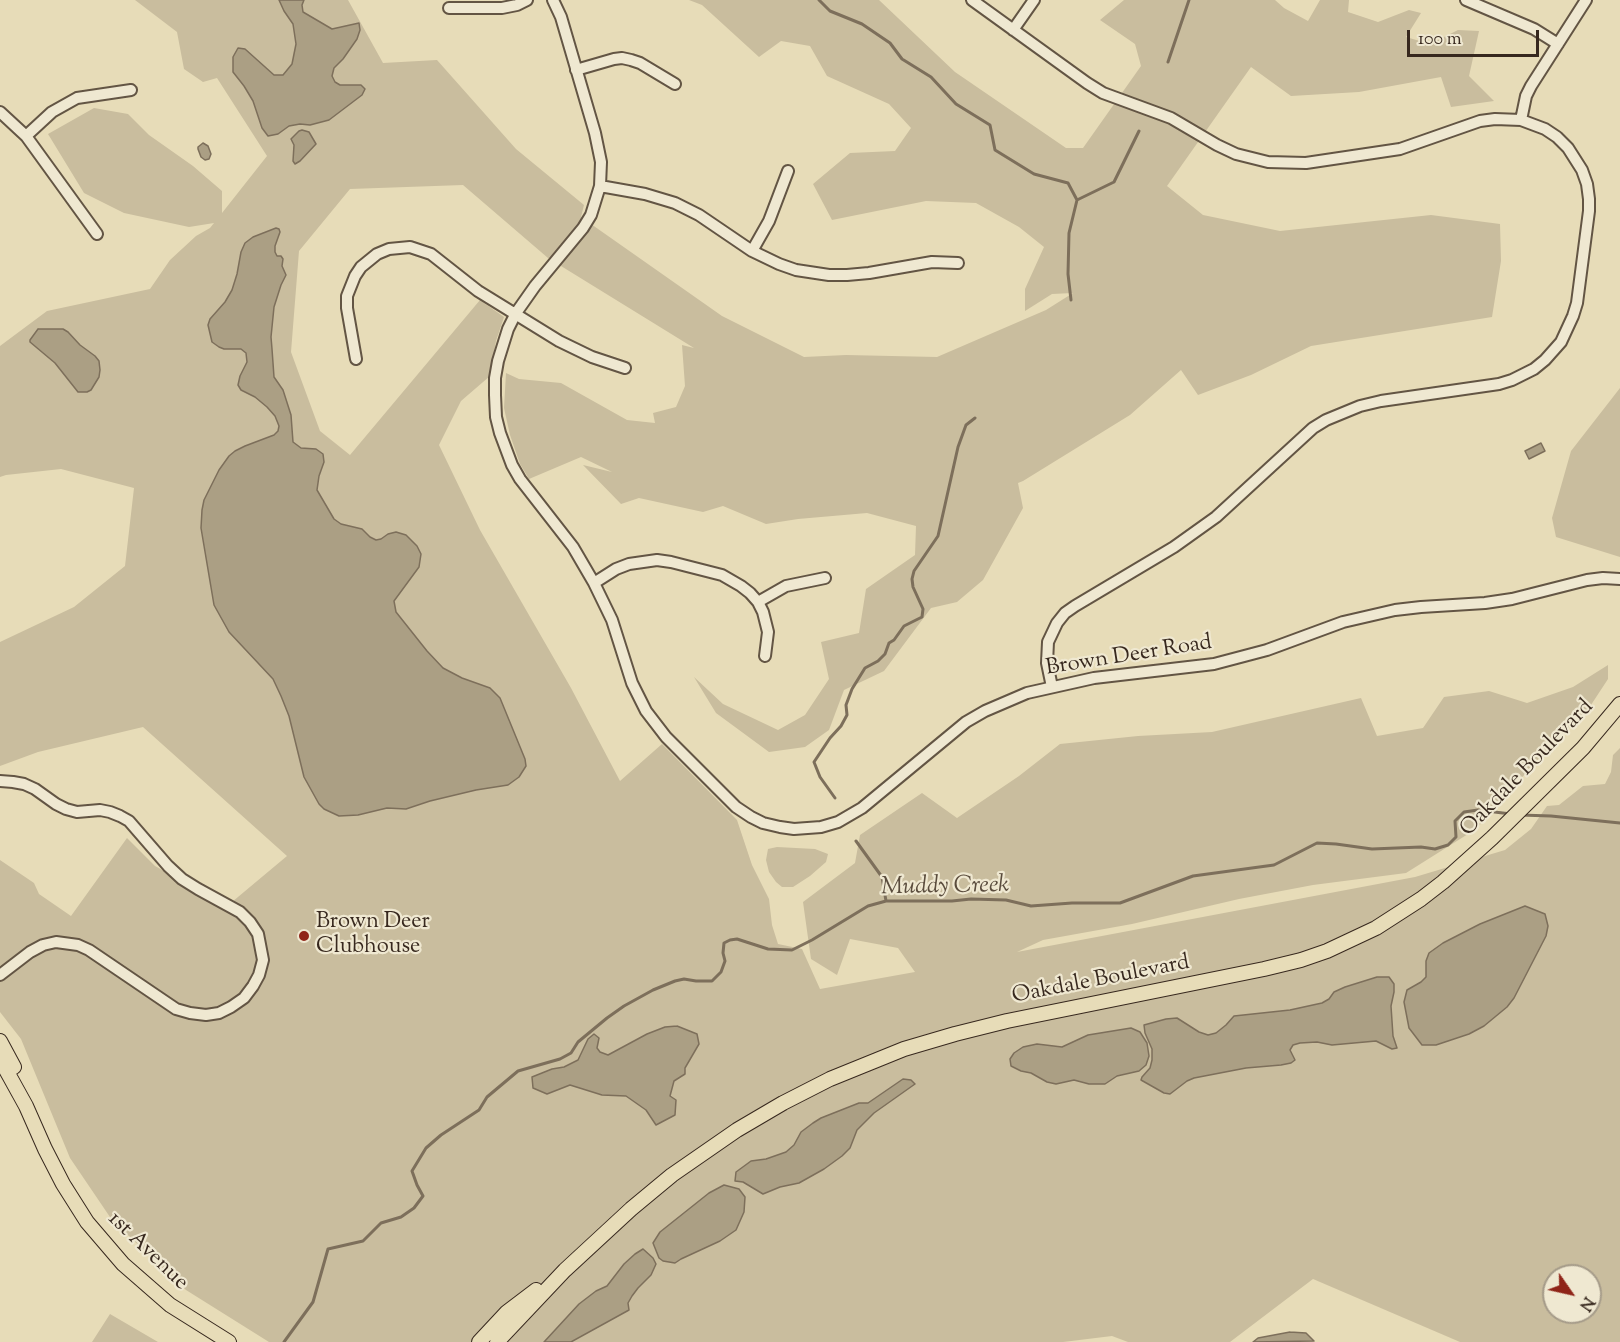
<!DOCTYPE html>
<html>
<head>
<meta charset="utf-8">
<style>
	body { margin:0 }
	#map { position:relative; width:1620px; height:1342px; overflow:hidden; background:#e7dcb8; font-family:"Sorts Mill Goudy",serif }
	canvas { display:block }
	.north { position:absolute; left:1542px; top:1264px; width:60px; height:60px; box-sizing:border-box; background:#efe8d1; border:2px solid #a59b89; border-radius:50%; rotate:124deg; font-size:16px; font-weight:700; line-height:24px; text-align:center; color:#37281e }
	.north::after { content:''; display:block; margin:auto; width:21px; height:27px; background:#8f2418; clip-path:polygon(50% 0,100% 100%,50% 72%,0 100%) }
	.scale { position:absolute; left:1407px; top:30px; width:132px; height:27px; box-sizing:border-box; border:3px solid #37281e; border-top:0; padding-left:8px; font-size:18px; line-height:21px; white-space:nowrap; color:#37281e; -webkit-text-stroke:4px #efe8d1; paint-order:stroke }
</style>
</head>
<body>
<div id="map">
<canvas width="1620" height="1342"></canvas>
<div class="north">N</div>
<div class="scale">100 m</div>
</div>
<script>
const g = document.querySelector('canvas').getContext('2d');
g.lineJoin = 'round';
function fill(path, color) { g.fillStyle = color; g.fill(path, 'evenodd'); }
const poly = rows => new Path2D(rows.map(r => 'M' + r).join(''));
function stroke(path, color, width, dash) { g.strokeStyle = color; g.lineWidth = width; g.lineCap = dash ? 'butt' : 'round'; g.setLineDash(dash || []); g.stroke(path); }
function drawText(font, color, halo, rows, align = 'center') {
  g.font = font + ' "Sorts Mill Goudy",serif'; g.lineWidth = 4.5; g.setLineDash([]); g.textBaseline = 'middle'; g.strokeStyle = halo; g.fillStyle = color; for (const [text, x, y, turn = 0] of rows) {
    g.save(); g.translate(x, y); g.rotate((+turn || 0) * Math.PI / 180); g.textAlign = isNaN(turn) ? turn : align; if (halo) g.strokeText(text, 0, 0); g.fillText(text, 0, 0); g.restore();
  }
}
fill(poly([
	[135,0,348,0,383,63,437,60,516,149,584,205,581,217,722,316,804,357,846,355,937,357,1046,310,1073,293,1052,294,1025,311,1025,289,1044,247,1019,227,976,203,926,201,832,220,813,184,850,153,895,151,911,128,889,104,827,76,810,46,781,41,759,57,702,5,689,0,879,0,955,72,1066,148,1083,148,1141,66,1135,44,1100,20,1124,0,1275,0,1284,8,1308,21,1320,0,1349,0,1348,12,1378,22,1409,10,1421,13,1406,37,1430,44,1458,30,1479,31,1469,76,1494,101,1451,107,1441,77,1359,92,1291,96,1251,67,1167,186,1203,215,1280,231,1431,215,1500,224,1501,261,1492,317,1311,346,1251,375,1198,395,1181,370,1130,415,1023,481,1018,483,1023,508,983,580,957,602,931,608,884,671,844,690,829,730,805,747,769,752,716,713,694,677,723,704,778,730,805,715,829,679,821,642,859,633,866,589,915,555,916,526,867,513,798,519,766,524,723,506,703,512,639,498,621,504,583,465,612,472,581,457,529,479,520,464,510,435,504,408,506,373,519,379,561,383,627,420,655,423,653,413,676,407,685,386,682,345,694,348,548,258,463,185,350,189,299,251,291,352,320,431,350,455,480,300,504,317,496,341,490,376,461,401,439,445,480,530,571,688,620,781,662,744,737,820,752,865,769,899,772,925,778,944,802,949,820,989,915,972,898,948,850,939,837,975,811,959,803,902,855,863,860,835,922,793,957,818,1019,776,1060,744,1138,736,1212,732,1361,698,1377,736,1423,728,1444,697,1489,691,1527,703,1573,687,1608,665,1608,679,1589,708,1542,755,1476,829,1406,873,1313,885,1239,899,1132,924,1043,940,1017,952,1415,877,1505,850,1531,829,1547,806,1559,805,1583,786,1605,784,1611,772,1613,755,1620,748,1620,1342,1460,1342,1313,1279,1230,1342,1128,1342,1112,1336,1063,1342,269,1342,186,1290,112,1220,70,1158,21,1039,0,1012,0,860,34,883,39,894,71,916,127,838,155,866,206,894,232,902,287,856,143,727,38,752,0,766,0,642,74,607,125,566,134,488,61,469,6,475,0,477,0,346,47,311,150,289,170,260,196,236,210,228,214,223,189,227,124,213,84,193,48,134,94,108,128,114,149,135,193,166,222,191,222,213,267,156,217,78,203,82,184,69,177,32],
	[1554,1276,1590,1276,1590,1312,1554,1312],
	[1620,388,1620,557,1556,537,1552,518,1571,451],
	[777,847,815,849,828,854,826,862,810,876,793,887,782,887,776,882,769,872,766,860,768,849],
	[110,1314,158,1342,92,1342]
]), '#c9bd9e');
const water = poly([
	[279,0,304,0,302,5,303,12,332,29,359,23,360,30,357,39,343,59,334,68,332,76,335,82,340,85,361,85,365,89,362,95,329,120,310,125,300,124,289,126,278,134,268,136,262,128,253,101,244,86,233,72,233,57,238,48,245,49,274,75,283,75,292,64,296,44,293,24,284,11,279,0],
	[302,130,309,132,316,144,300,161,295,164,293,161,294,145,291,139,299,131,302,130],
	[203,143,208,146,211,154,209,159,205,160,201,157,198,149,198,147,203,143],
	[276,228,279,229,280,232,275,246,275,252,277,256,281,256,283,259,282,266,286,275,281,285,274,307,271,337,272,349,274,377,283,390,291,415,293,442,301,448,316,449,323,454,324,462,319,476,317,490,334,519,341,524,362,529,370,537,376,540,381,539,388,534,396,532,406,535,417,546,421,554,419,567,394,601,396,612,427,651,443,668,462,678,490,688,500,698,525,759,526,766,519,777,508,785,476,790,430,801,406,809,387,808,358,815,339,816,324,809,319,804,304,777,289,716,281,696,273,679,229,632,214,605,201,528,202,510,204,500,219,470,229,456,235,451,245,446,274,435,278,431,279,426,275,416,267,407,255,397,241,390,238,385,240,376,247,362,246,353,241,349,224,349,219,347,212,342,208,325,210,319,225,302,232,290,237,274,241,252,245,243,253,237,276,228],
	[38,329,63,329,68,332,80,345,95,356,99,361,100,370,99,377,91,390,87,392,78,392,55,363,30,342,30,340,38,329],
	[1541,443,1545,451,1529,459,1525,451,1541,443],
	[1525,906,1545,914,1548,926,1546,936,1514,998,1507,1007,1484,1026,1469,1034,1436,1045,1422,1045,1409,1028,1404,1002,1407,990,1421,982,1426,977,1426,961,1429,953,1443,943,1480,924,1525,906],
	[1377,977,1389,977,1394,984,1394,992,1391,1006,1393,1036,1397,1048,1392,1049,1376,1041,1332,1045,1317,1042,1300,1043,1293,1045,1290,1050,1295,1060,1291,1063,1281,1065,1246,1068,1194,1078,1187,1081,1170,1094,1164,1093,1141,1080,1142,1077,1150,1068,1152,1060,1152,1049,1145,1033,1144,1025,1166,1019,1177,1018,1199,1032,1208,1035,1216,1033,1226,1025,1234,1016,1290,1010,1322,1003,1329,999,1334,992,1345,987,1377,977],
	[677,1026,697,1034,699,1044,685,1068,685,1074,674,1081,670,1096,676,1100,675,1115,656,1125,646,1110,626,1096,602,1095,570,1085,547,1094,533,1088,532,1077,552,1069,564,1067,578,1060,588,1039,594,1034,599,1038,597,1048,600,1052,608,1055,647,1034,665,1027,677,1026],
	[1131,1028,1140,1032,1147,1043,1149,1056,1146,1065,1139,1071,1117,1076,1105,1084,1089,1084,1074,1080,1056,1084,1047,1082,1031,1073,1021,1071,1011,1066,1010,1059,1014,1053,1023,1047,1037,1044,1062,1047,1088,1035,1131,1028],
	[903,1079,911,1080,915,1084,874,1113,857,1130,850,1148,842,1156,824,1169,799,1183,780,1187,763,1194,743,1182,735,1181,736,1172,751,1161,766,1159,786,1152,794,1145,801,1132,813,1123,821,1118,859,1103,868,1103,903,1079],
	[724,1185,739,1189,745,1197,744,1212,736,1230,720,1241,681,1259,675,1263,663,1261,659,1258,653,1243,660,1232,709,1193,724,1185],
	[643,1249,653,1258,656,1264,651,1275,638,1288,632,1296,628,1303,629,1310,571,1342,544,1342,579,1304,596,1291,607,1286,624,1264,635,1254,643,1249],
	[1290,1332,1306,1333,1314,1341,1253,1342,1258,1338,1290,1332]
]);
fill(water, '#ab9f84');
stroke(water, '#7d6f5b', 1.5);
stroke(poly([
	[819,0,830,11,862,24,890,43,902,59,931,77,956,104,990,125,995,150,1034,174,1068,183,1077,200],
	[1168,62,1189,0],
	[1071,300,1068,274,1069,233,1077,200,1114,182,1139,131],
	[835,798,820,777,814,762,830,738,841,726,847,715,846,705,852,689,865,668,878,661,885,654,889,643,894,640,904,626,922,617,923,609,913,587,912,579,914,571,938,536,958,447,966,425,975,418],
	[1520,815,1551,816,1620,823],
	[856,841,882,877,886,901],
	[284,1342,313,1302,328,1249,363,1241,381,1223,401,1217,414,1208,423,1196,417,1185,412,1171,426,1148,441,1135,479,1110,487,1097,518,1071,560,1059,571,1053,578,1042,607,1018,624,1006,653,990,675,981,684,979,696,981,712,981,721,972,725,961,723,953,724,943,730,940,737,939,768,949,792,950,812,940,868,906,886,901,952,901,971,899,1006,900,1031,906,1072,903,1120,903,1193,876,1274,865,1317,843,1336,844,1372,849,1421,847,1435,849,1448,845,1456,837,1455,821,1464,812,1478,810,1511,814]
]), '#7d6f5b', 3);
const minor = poly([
	[553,0,561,17,595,133,601,162,600,186,591,215,583,228,535,286,516,313,508,329,498,361,495,378,495,395,496,417,500,433,512,465,520,479,573,547,594,583,612,620,632,683,646,711,666,737,736,807,751,817,763,823,780,827,794,829,821,827,838,822,862,808,966,722,985,711,1027,693,1094,678,1214,664,1267,650,1343,622,1395,610,1421,607,1485,603,1512,599,1587,580,1603,578,1620,579],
	[972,0,1087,83,1103,93,1171,118,1217,145,1236,154,1268,162,1306,163,1400,149,1480,121,1495,119,1521,120,1545,129,1557,137,1568,148,1582,170,1587,184,1589,199,1589,211,1577,303,1573,316,1561,342,1545,360,1534,369,1512,380,1499,384,1381,401,1360,406,1326,420,1313,428,1216,517,1174,547,1075,606,1065,613,1057,623,1048,642,1047,663,1052,687],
	[1466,0,1534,29,1558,44],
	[449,8,502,8,517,5,527,0],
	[1013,30,1034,0],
	[576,70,614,59,622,58,631,60,640,63,675,84],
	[0,112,26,136,97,234],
	[1521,120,1526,96,1531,86,1586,0],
	[26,136,52,112,77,98,131,90],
	[600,186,645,194,675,203,699,215,752,251,779,264,796,270,829,275,847,275,869,273,932,262,958,263],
	[752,251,769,221,788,171],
	[356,359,347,308,347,296,355,276,361,267,377,254,389,249,410,247,431,254,478,291,559,341,592,357,625,368],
	[594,583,616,569,629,564,657,560,671,562,722,575,741,586,750,593,758,602,763,612,768,632,765,656],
	[758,602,786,586,825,578],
	[0,781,13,782,24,784,35,789,56,804,66,809,77,812,100,810,110,812,120,816,129,821,168,866,182,879,198,889,240,912,250,922,258,934,263,960,259,975,253,986,244,998,231,1007,219,1013,206,1015,190,1013,176,1009,89,950,78,945,56,942,43,945,30,952,0,975]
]);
const major = poly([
	[0,1041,14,1067],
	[0,1059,26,1106,45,1149,63,1184,87,1222,123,1264,170,1305,229,1342],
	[479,1342,507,1312,536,1290],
	[497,1342,565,1270,631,1209,672,1175,737,1130,783,1103,830,1079,904,1049,955,1034,1007,1021,1264,969,1301,960,1327,951,1376,928,1421,899,1443,882,1492,838,1583,748,1620,704]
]);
stroke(minor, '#635544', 14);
stroke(major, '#37281e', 16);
stroke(minor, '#efe8d1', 10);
stroke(major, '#e7dcb8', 14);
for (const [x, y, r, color] of [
	[304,936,6,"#8f2418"]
]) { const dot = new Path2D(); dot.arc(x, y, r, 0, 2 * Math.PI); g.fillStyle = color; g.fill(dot); stroke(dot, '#efe8d1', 2); }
drawText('22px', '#37281e', '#efe8d1', [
	["Brown Deer Road",1129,657,-9],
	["Oakdale Boulevard",1528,769,-46],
	["Oakdale Boulevard",1101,981,-11],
	["1st Avenue",147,1252,44]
]);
drawText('22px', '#37281e', '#efe8d1', [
	["Brown Deer",316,923],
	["Clubhouse",316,948]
], 'left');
drawText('italic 24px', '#5a4c3d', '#efe8d1', [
	["Muddy Creek",945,888,-1]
]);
</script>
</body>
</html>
